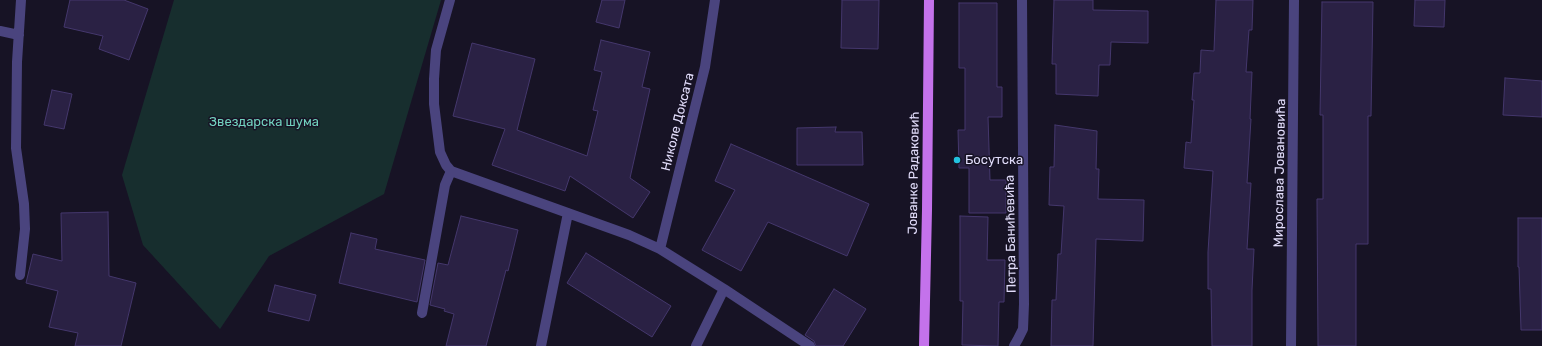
<!DOCTYPE html>
<html>
<head>
<meta charset="utf-8">
<style>
	body { margin:0 }
	canvas { display:block; background:#171325 }
</style>
</head>
<body>
<canvas width="1542" height="346"></canvas>
<script>
const g = document.querySelector('canvas').getContext('2d');
g.lineJoin = 'round';
function fill(path, color) { g.fillStyle = color; g.fill(path, 'evenodd'); }
const poly = rows => new Path2D(rows.map(r => 'M' + r).join(''));
function stroke(path, color, width, dash) { g.strokeStyle = color; g.lineWidth = width; g.lineCap = dash ? 'butt' : 'round'; g.setLineDash(dash || []); g.stroke(path); }
function drawText(font, color, halo, rows, align = 'center') {
  g.font = font + ' Rubik,sans-serif'; g.lineWidth = 3; g.setLineDash([]); g.textBaseline = 'middle'; g.strokeStyle = halo; g.fillStyle = color; for (const [text, x, y, turn = 0] of rows) {
    g.save(); g.translate(x, y); g.rotate((+turn || 0) * Math.PI / 180); g.textAlign = isNaN(turn) ? turn : align; if (halo) g.strokeText(text, 0, 0); g.fillText(text, 0, 0); g.restore();
  }
}
fill(poly([
	[174,0,441,0,384,194,269,256,220,329,143,245,122,175]
]), '#172e2e');
const building = poly([
	[70,0,124,0,148,9,129,60,99,49,103,36,64,27,70,0],
	[602,0,625,0,619,28,596,22,602,0],
	[842,0,879,0,878,49,841,48,842,0],
	[1054,0,1093,0,1093,10,1148,11,1148,43,1111,42,1110,65,1099,65,1098,96,1056,94,1056,64,1052,64,1054,0],
	[1216,0,1253,0,1252,30,1249,30,1246,72,1252,72,1250,119,1251,119,1247,183,1251,183,1247,249,1254,249,1252,290,1252,346,1212,346,1211,289,1208,289,1208,252,1213,171,1184,168,1186,142,1191,143,1194,100,1192,100,1194,73,1200,73,1201,50,1214,51,1216,0],
	[1415,0,1445,0,1444,27,1414,26,1415,0],
	[1322,2,1373,2,1371,116,1368,116,1368,244,1356,244,1356,346,1318,346,1317,199,1323,199,1323,115,1320,115,1322,2],
	[959,3,997,3,997,87,1002,87,1002,117,988,117,990,180,1006,180,1006,213,969,213,969,168,959,168,958,130,965,130,965,68,959,68,959,3],
	[601,40,650,52,642,87,650,89,630,178,650,192,633,218,570,176,565,191,492,165,505,129,453,116,472,43,535,59,517,130,587,156,598,111,593,110,602,72,594,70,601,40],
	[1505,78,1542,81,1542,117,1503,115,1505,78],
	[52,90,72,94,64,129,44,125,52,90],
	[1055,125,1097,131,1096,169,1099,169,1098,199,1144,200,1143,241,1096,239,1093,346,1051,346,1052,300,1056,300,1058,254,1061,254,1064,206,1049,205,1050,167,1054,167,1055,125],
	[836,127,835,132,862,132,863,165,797,165,797,128,836,127],
	[731,144,869,204,847,256,768,222,741,271,702,250,735,190,715,181,731,144],
	[108,212,109,276,136,283,121,346,75,346,78,333,49,327,58,291,26,283,33,254,62,261,61,213,108,212],
	[461,216,518,230,508,271,506,270,486,346,446,346,454,314,444,311,445,309,430,305,438,263,448,265,461,216],
	[960,216,988,217,987,260,1005,260,1004,302,999,302,998,346,962,345,963,301,960,301,960,216],
	[1518,218,1542,218,1542,330,1521,330,1519,267,1518,267,1518,218],
	[351,233,377,239,375,249,425,260,417,302,339,283,351,233],
	[586,253,671,306,652,337,567,283,586,253],
	[275,285,316,295,309,321,268,311,275,285],
	[834,289,866,309,843,346,816,346,814,341,805,335,834,289]
]);
fill(building, '#2a2144');
stroke(building, '#44376c', 1);
stroke(poly([
	[450,0,436,50,434,79,434,104,440,152,446,165,451,171,629,235,660,249,724,289,810,346],
	[0,31,19,35],
	[660,249,705,67,715,0],
	[20,275,25,229,24,204,16,148,17,62,21,0],
	[422,313,445,185,451,171],
	[541,346,568,213],
	[696,346,724,289],
	[1014,346,1018,339,1023,329,1024,304,1022,0],
	[1291,346,1294,0]
]), '#4a447e', 10);
stroke(poly([
	[924,346,927,210,929,0]
]), '#c472eb', 10);
for (const [x, y, r, color] of [
	[957,160,4,"#22c3e0"]
]) { const dot = new Path2D(); dot.arc(x, y, r, 0, 2 * Math.PI); g.fillStyle = color; g.fill(dot); stroke(dot, '#171325', 1.5); }
drawText('13px', '#71d1be', '#171325', [
	["Звездарска шума",264,122]
]);
drawText('13px', '#e1dcfa', '#171325', [
	["Николе Доксата",678,122,-76],
	["Јованке Радаковић",914,173,-89],
	["Мирослава Јовановића",1280,173,-89],
	["Петра Банићевића",1011,234,-91]
]);
drawText('13px', '#e1dcfa', '#171325', [
	["Босутска",965,160]
], 'left');
</script>
</body>
</html>
